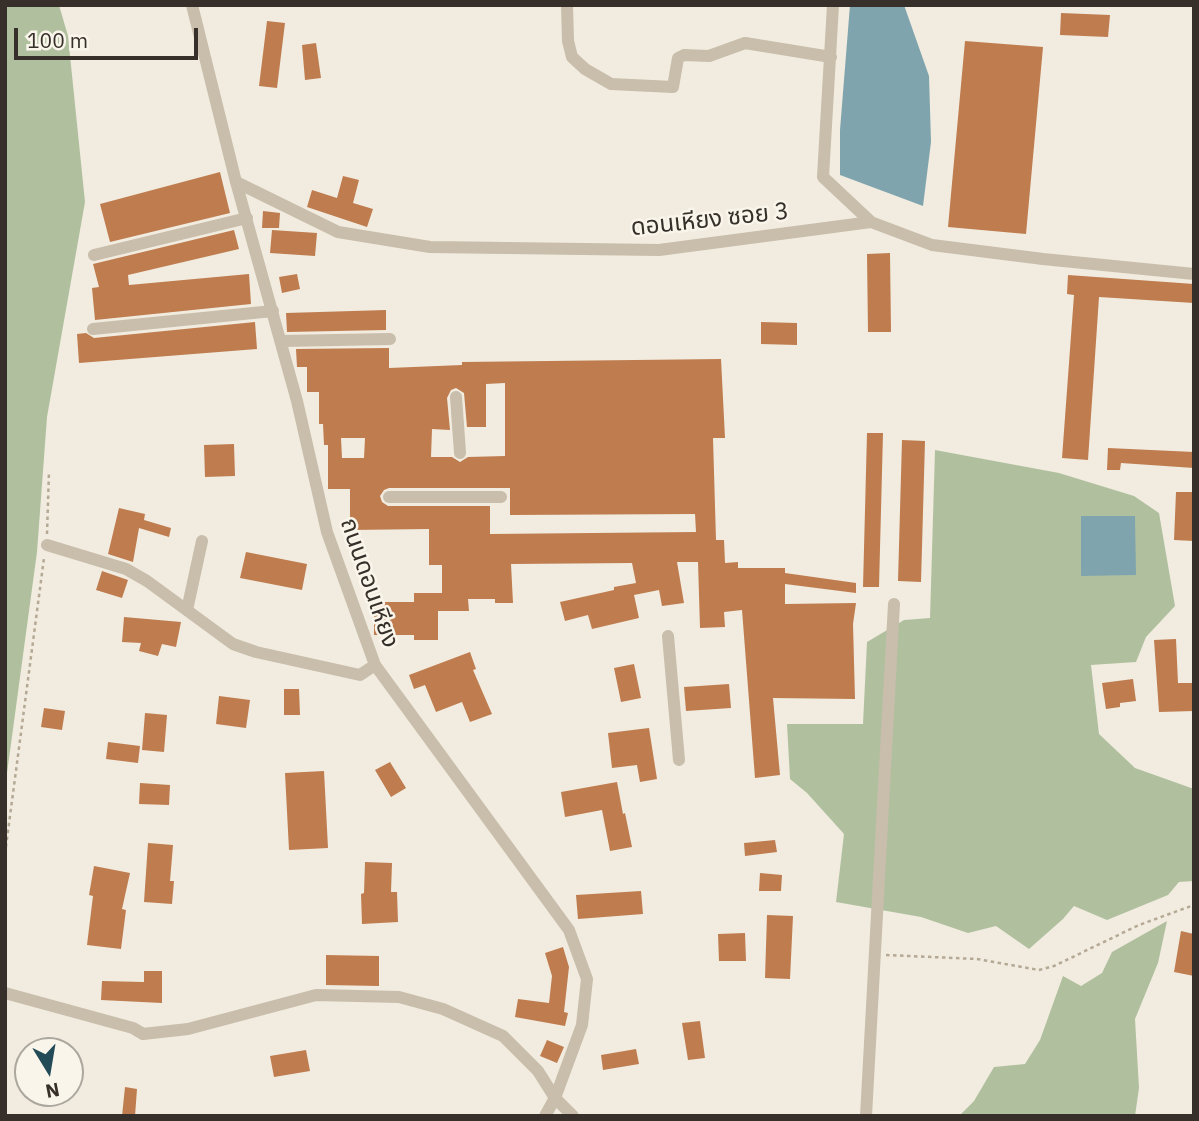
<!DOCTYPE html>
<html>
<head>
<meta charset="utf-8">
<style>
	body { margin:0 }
	#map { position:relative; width:1199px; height:1121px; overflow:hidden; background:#f1ecdf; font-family:"IBM Plex Sans",sans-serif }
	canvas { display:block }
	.frame { position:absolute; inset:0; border:7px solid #37302a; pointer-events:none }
	.north { position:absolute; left:14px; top:1037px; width:70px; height:70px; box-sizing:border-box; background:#f9f5eb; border:2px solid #aba69e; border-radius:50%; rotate:169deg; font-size:19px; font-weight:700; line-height:28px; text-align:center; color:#37302a }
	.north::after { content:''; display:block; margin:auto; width:24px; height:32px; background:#224b57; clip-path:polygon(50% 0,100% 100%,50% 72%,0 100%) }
	.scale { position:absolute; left:14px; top:28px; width:184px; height:32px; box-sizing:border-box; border:4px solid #37302a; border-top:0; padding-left:9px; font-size:21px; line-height:24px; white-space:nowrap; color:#37302a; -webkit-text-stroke:5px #f9f5eb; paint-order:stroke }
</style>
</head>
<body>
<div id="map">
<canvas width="1199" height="1121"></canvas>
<div class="frame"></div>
<div class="north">N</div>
<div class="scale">100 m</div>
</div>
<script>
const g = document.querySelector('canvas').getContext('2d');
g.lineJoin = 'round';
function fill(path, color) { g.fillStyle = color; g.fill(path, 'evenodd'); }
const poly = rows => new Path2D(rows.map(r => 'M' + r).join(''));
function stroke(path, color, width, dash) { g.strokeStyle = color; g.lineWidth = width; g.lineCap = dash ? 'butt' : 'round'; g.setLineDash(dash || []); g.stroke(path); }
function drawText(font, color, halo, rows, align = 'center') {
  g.font = font + ' "IBM Plex Sans","Noto Sans Thai",sans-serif'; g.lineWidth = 5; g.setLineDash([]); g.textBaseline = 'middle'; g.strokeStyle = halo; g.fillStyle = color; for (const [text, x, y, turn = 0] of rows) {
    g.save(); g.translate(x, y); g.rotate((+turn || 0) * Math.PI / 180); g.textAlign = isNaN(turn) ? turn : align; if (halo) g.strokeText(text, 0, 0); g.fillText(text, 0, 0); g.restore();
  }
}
fill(poly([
	[5,5,59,5,68,36,85,202,47,417,37,552,5,788],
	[935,450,1059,473,1134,496,1159,513,1175,606,1146,637,1136,662,1091,665,1099,734,1135,768,1194,789,1194,881,1179,882,1168,895,1107,920,1074,906,1063,919,1029,949,996,926,968,933,921,917,836,902,844,834,807,793,790,779,787,724,863,724,867,642,904,620,930,618],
	[1167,921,1158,963,1135,1019,1139,1088,1135,1116,959,1116,974,1101,994,1067,1025,1064,1040,1040,1063,976,1081,986,1102,973,1112,952]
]), '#b0c09f');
fill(poly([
	[850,5,904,5,929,76,931,142,923,206,840,175,840,130],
	[1081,516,1135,516,1136,575,1081,576]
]), '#7fa4ad');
fill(poly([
	[1061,13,1110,15,1108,37,1060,35],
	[267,21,285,23,277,88,259,86],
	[965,41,1043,47,1026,234,948,227],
	[316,43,321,78,305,80,302,45],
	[220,172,230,213,110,242,100,204],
	[343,176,359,180,353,203,373,209,367,227,307,207,312,190,337,198],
	[263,211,280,213,279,228,262,228],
	[234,230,239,249,128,275,129,285,249,274,251,304,95,320,92,288,99,287,93,264],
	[272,230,317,233,315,256,270,253],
	[890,253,891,332,868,332,867,254],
	[297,274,300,289,282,293,279,277],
	[1068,275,1194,284,1194,303,1099,297,1088,460,1062,458,1074,295,1067,294],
	[386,310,386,330,287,332,286,313],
	[255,322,257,349,79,363,77,334,86,333,94,338],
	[761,322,797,323,797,345,761,344],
	[389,348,389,368,462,365,462,362,721,359,725,438,713,438,716,540,724,540,725,563,738,562,738,568,785,568,785,573,856,583,856,593,785,584,785,604,856,603,853,624,855,699,773,698,780,775,755,778,742,610,724,612,725,627,700,628,698,562,677,562,684,603,662,606,659,590,634,595,639,618,592,629,588,615,565,621,560,602,614,590,614,587,636,583,632,563,511,564,513,603,495,603,495,599,468,599,469,611,438,611,438,640,414,640,414,635,374,635,374,602,414,602,414,593,442,593,442,565,429,565,429,529,350,530,350,489,328,489,328,445,324,445,323,424,319,424,319,392,307,392,307,367,297,367,296,349],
	[505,383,505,456,468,457,460,462,452,457,431,457,432,429,450,430,447,398,451,390,456,388,464,393,467,427,486,427,486,384],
	[341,438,365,438,364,458,342,458],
	[389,488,510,488,510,515,695,514,696,532,490,534,490,506,388,506,382,502,380,496,384,490],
	[867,433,883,433,879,587,863,587],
	[902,440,925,441,921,582,898,581],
	[234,444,235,476,205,477,204,445],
	[1108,448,1194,452,1194,468,1121,463,1120,470,1107,470],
	[1176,492,1194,492,1194,541,1174,540],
	[119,508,145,514,144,520,171,528,169,537,139,528,133,562,108,554],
	[246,552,307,564,302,590,240,578],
	[102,571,128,580,122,598,96,590],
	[124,617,181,622,176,647,162,644,158,656,139,651,141,643,122,642],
	[1176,639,1178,683,1194,683,1194,711,1159,712,1154,640],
	[470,652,476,669,473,670,492,714,470,722,462,702,436,712,425,685,414,689,409,675],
	[634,664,641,698,621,702,614,668],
	[1133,679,1136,701,1120,703,1120,707,1106,709,1102,683],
	[729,684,731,708,686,711,684,687],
	[284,689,299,689,300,715,284,715],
	[219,696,250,700,246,728,216,724],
	[44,708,65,711,62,730,41,727],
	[145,713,167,715,164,752,142,750],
	[649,728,657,779,640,782,637,765,612,768,608,733],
	[108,742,140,746,138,763,106,759],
	[390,762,406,788,391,797,375,770],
	[324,771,328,848,289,850,285,773],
	[617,782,623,814,625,813,632,847,610,851,602,810,565,817,561,792],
	[140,783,170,785,169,805,139,804],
	[775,840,777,852,745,856,744,843],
	[148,843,173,845,170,881,174,881,172,904,144,902],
	[365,862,392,863,391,892,397,892,398,922,362,924,361,894,364,893],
	[94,866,130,873,122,909,126,910,121,949,87,945,93,896,89,895],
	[760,873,782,875,781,891,759,891],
	[641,891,643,914,578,919,576,895],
	[767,915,793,916,790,979,765,978],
	[1181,931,1194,934,1194,976,1174,972],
	[745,933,746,961,719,961,718,934],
	[563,947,569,967,564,1012,568,1013,565,1026,515,1017,518,999,549,1003,552,976,545,953],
	[326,955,379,956,379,986,326,985],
	[144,971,162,971,162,1003,101,1000,102,981,144,982],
	[700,1021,705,1058,688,1060,682,1023],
	[547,1040,564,1047,557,1063,540,1056],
	[636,1049,639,1064,603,1070,601,1055],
	[306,1050,310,1071,274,1077,270,1056],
	[125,1087,137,1089,135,1116,122,1116]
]), '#bf7c4f');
stroke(poly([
	[47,534,49,471],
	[5,854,44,558],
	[886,955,977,959,1039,970,1054,966,1139,925,1194,905]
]), '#b5a895', 2.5, [3.5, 3.5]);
stroke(poly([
	[192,5,236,182,297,401,327,532,375,665,569,930,587,979,582,1025,555,1098,545,1116],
	[567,5,568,41,572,57,585,69,611,84,673,87,678,58,684,55,709,56,745,43,831,57],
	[833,5,823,177,871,222],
	[236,182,338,232,430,247,659,250,871,222,932,245,1043,259,1194,274],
	[94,255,247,218],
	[93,329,273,311],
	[281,341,390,339],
	[456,397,460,453],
	[389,497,501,497],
	[47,545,126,569,147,581,233,644,256,652,360,675,375,665],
	[187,610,202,541],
	[668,636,679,760],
	[5,993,133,1028,143,1034,188,1029,316,995,399,997,443,1009,503,1036,538,1071,555,1098,573,1116],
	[866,1116,894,604]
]), '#c9bdab', 12);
drawText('24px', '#37302a', '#f9f5eb', [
	["ดอนเหียง ซอย 3",710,220,-6],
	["ถนนดอนเหียง",369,583,71]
]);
</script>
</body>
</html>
